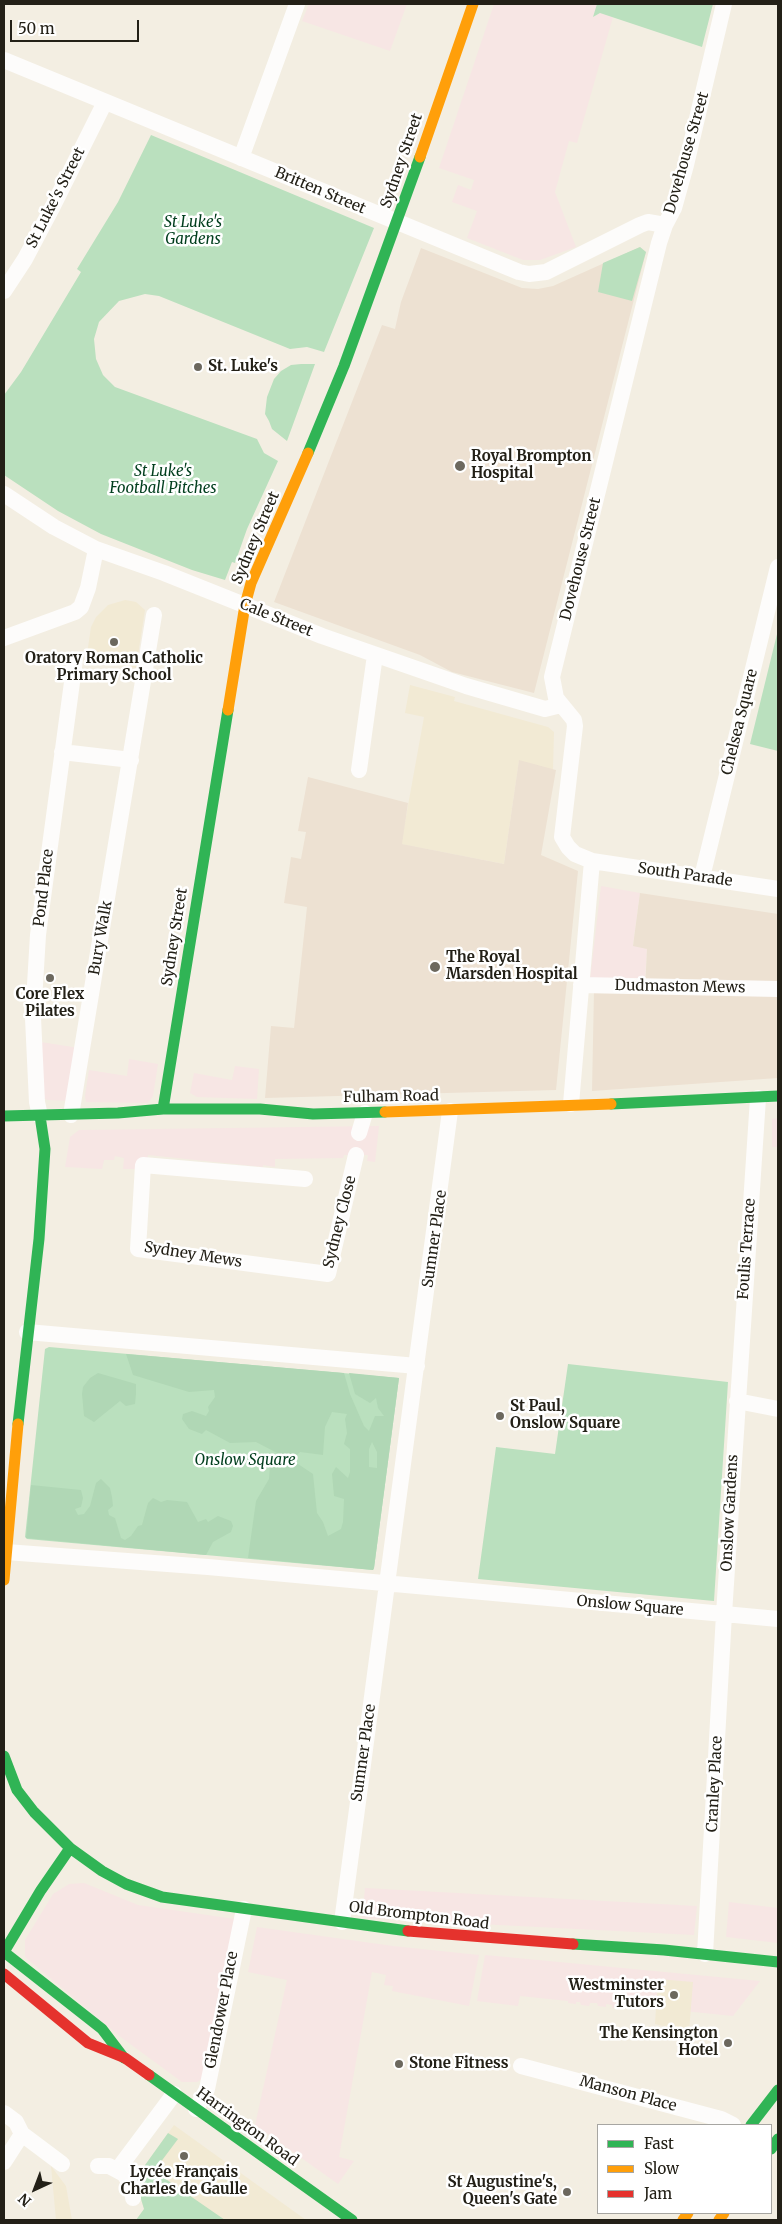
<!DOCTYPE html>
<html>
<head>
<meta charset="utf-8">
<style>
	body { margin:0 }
	#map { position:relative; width:782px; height:2224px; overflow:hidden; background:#f3eee2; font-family:Merriweather,serif }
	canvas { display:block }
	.frame { position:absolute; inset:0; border:5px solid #232017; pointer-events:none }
	.legend { position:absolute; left:597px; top:2124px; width:175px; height:90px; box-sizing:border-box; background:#fff; border:1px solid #a7a6a2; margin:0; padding:6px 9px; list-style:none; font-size:15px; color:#232017 }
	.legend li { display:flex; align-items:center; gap:10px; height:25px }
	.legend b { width:25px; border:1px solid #a7a6a2 }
	.north { position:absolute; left:10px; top:2164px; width:50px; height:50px; -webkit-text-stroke:4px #fff; paint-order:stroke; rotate:223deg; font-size:14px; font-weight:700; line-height:20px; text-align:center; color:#232017 }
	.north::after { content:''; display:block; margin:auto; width:18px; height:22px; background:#232017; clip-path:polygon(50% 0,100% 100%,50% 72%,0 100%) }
	.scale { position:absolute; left:10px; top:20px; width:129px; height:22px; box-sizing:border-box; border:2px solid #232017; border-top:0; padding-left:6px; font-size:15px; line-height:18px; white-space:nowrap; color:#232017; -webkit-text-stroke:4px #fff; paint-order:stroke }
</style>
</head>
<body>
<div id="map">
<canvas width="782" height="2224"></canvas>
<div class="frame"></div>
<ul class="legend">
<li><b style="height:6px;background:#30b455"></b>Fast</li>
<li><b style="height:6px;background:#ff9f0a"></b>Slow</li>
<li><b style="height:6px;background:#e5322d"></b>Jam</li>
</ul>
<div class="north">N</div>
<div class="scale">50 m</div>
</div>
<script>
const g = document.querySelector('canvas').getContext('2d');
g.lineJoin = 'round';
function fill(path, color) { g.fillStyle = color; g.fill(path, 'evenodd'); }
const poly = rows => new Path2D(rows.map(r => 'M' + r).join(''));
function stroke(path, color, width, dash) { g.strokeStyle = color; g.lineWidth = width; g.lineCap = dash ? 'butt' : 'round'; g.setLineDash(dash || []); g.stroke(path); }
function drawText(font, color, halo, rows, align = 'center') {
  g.font = font + ' Merriweather,serif'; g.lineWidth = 5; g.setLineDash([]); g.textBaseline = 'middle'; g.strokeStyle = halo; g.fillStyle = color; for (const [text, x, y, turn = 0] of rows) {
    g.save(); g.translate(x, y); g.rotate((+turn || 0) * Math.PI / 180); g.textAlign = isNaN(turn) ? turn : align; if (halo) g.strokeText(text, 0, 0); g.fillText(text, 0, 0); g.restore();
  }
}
fill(poly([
	[309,4,407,4,390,51,302,21],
	[494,4,597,4,593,17,600,13,613,17,577,143,569,141,555,192,576,247,540,260,523,260,467,238,477,211,452,202,458,185,471,190,474,180,439,168],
	[601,886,640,893,633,945,647,949,645,978,590,979],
	[41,1042,79,1048,71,1101,47,1100,42,1097],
	[129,1059,158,1064,153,1096,148,1103,86,1102,85,1096,89,1070,127,1076],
	[235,1066,259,1069,257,1099,197,1097,190,1093,194,1073,232,1080],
	[778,1118,778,1147,772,1147,772,1119],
	[379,1126,375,1162,367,1161,368,1155,344,1155,343,1158,275,1159,275,1167,263,1165,263,1167,148,1155,147,1160,136,1169,123,1169,124,1158,115,1156,114,1160,104,1160,102,1169,65,1167,70,1137,79,1130],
	[84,1883,138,1905,235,1919,204,2078,197,2082,182,2082,122,2038,25,1957,25,1940,53,1894,69,1884],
	[365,1888,697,1906,694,1935,362,1918],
	[729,1902,778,1908,778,1943,726,1937],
	[257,1927,393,1946,479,1955,469,2006,392,1991,393,1986,384,1985,386,1975,372,1972,339,2157,354,2161,338,2184,255,2125,287,1980,248,1972],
	[485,1955,760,1981,733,2016,655,2008,643,2010,643,2008,639,2007,639,2009,630,2009,630,2006,612,2008,612,2005,606,2004,606,2007,598,2006,597,2003,590,2003,589,2006,581,2005,580,2002,576,2002,576,2004,568,2003,568,2001,520,1996,518,2006,477,2001]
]), '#f7e6e4');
fill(poly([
	[125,600,136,602,145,610,136,668,96,662,96,658,89,657,88,661,86,661,91,627,96,617,108,605],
	[410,685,455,697,454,701,548,727,554,732,553,770,519,761,504,864,401,844,424,717,405,713],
	[658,1979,693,1982,689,2032,655,2024],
	[174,2125,306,2220,136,2220,144,2209,135,2179],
	[51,2166,66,2186,72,2220,56,2220]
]), '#f2ead4');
fill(poly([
	[640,247,646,252,534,693,452,672,420,655,274,602,382,325,395,329,401,302,421,248,522,288,538,289,553,286],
	[519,760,556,770,541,855,578,871,556,1090,265,1098,271,1026,294,1028,307,907,284,903,291,857,301,859,306,832,298,831,308,777,408,803,402,844,504,864],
	[640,893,778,914,778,1078,592,1091,594,990,645,990,647,949,633,946]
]), '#ede1d2');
fill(poly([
	[597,4,713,4,702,47,600,13,593,17],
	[151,135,374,228,324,352,307,347,290,349,159,296,145,294,119,301,99,322,94,339,96,359,103,375,115,387,257,439,264,453,278,461,247,529,235,563,232,562,225,580,192,570,101,534,58,511,4,475,4,395,21,372,81,272,77,269,118,202],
	[640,247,646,252,632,301,598,292,603,263],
	[301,364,315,364,287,441,272,429,269,421,265,414,267,397,274,379,281,371,291,365],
	[778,630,778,751,750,744],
	[49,1347,399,1378,374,1568,373,1570,27,1539,25,1537,45,1349],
	[568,1364,728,1382,714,1601,478,1579,496,1447,555,1454],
	[168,2133,178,2139,154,2171,225,2220,136,2220,144,2209,135,2179]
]), '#bae0be');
fill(poly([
	[126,1354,344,1373,350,1394,364,1426,369,1431,375,1416,384,1416,378,1408,376,1398,370,1403,355,1394,349,1373,399,1378,374,1568,373,1570,248,1558,256,1501,269,1479,270,1466,274,1460,281,1458,279,1454,256,1442,230,1443,206,1430,202,1434,189,1429,182,1419,183,1414,192,1411,206,1416,209,1411,208,1407,215,1397,214,1390,189,1392,133,1375],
	[332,1412,347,1414,345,1419,347,1433,344,1444,350,1449,350,1472,348,1478,336,1467,332,1474,334,1496,344,1499,343,1522,341,1529,328,1536,323,1522,317,1513,313,1474,292,1460,300,1452,323,1455,325,1427],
	[372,1442,377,1452,377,1468,369,1467,369,1449],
	[98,1373,136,1384,136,1394,135,1404,126,1406,120,1401,94,1422,84,1416,82,1394,83,1387,90,1378],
	[101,1479,110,1488,112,1497,113,1506,108,1510,109,1515,115,1518,121,1538,125,1540,131,1536,138,1526,142,1525,148,1503,153,1498,161,1502,167,1500,187,1502,198,1522,206,1519,208,1522,218,1516,231,1521,233,1526,231,1532,213,1542,206,1555,26,1538,31,1485,81,1490,83,1498,81,1507,75,1509,78,1515,84,1514,90,1506,96,1483]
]), '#b0d7b5');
stroke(poly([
	[724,4,686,165,674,208,665,225,659,243,552,677,556,698,574,720,575,726,562,837,568,847,575,854,592,861,778,889],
	[4,60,519,272,529,274,546,272,640,225,648,222,665,225],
	[241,158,297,4],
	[4,291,25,259,53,206,105,102],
	[4,494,54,527,96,549,164,573,322,636,466,686,545,709,561,705],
	[4,638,75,612,81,607,88,588,96,549],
	[62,752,131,760],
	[359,770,375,655],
	[702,877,778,567],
	[581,985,778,989],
	[758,1098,724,1614,778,1619],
	[571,1104,592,861],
	[71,1115,154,615],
	[40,1116,37,1102,33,1018,38,935,75,660],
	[359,1133,365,1113],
	[305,1179,143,1165,138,1249,328,1274,356,1155],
	[27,1332,417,1366],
	[737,1401,778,1409],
	[6,1552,208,1567,724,1614,705,1954],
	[342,1922,450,1111],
	[521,2066,721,2119,733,2125],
	[196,2109,207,2089,244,1909],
	[4,2113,16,2122,22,2134,62,2164],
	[4,2162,22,2134],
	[98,2166,109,2166,124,2174,133,2188,133,2198],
	[118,2169,174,2094]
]), '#fdfcfb', 16);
stroke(poly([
	[308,453,344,366,420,157],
	[611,1104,778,1096],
	[163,1109,228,710],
	[4,1116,118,1113,163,1109,260,1109,313,1114,385,1112],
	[18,1424,39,1239,45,1149,40,1116],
	[4,1756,17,1790,34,1812,70,1848],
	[573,1944,664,1950,778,1962],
	[4,1952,102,2029,124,2058],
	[4,1952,41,1890,70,1848,102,1871,126,1884,162,1897,408,1931],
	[149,2075,352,2220],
	[751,2125,778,2090],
	[771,2149,778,2139]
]), '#30b455', 11);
stroke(poly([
	[420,157,473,4],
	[228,710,245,605,251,583,308,453],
	[385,1112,611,1104],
	[4,1580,18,1424],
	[683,2220,688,2213],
	[719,2220,724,2213]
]), '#ff9f0a', 11);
stroke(poly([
	[408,1931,573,1944],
	[4,1974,88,2043,125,2058,149,2075]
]), '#e5322d', 11);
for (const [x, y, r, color] of [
	[198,367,5,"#6c685e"],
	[460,466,6,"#6c685e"],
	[114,642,5,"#6c685e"],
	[435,967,6,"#6c685e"],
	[50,978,5,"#6c685e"],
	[500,1416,5,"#6c685e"],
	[674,1995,5,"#6c685e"],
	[728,2043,5,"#6c685e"],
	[399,2064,5,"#6c685e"],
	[184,2156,5,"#6c685e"],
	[567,2192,5,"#6c685e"]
]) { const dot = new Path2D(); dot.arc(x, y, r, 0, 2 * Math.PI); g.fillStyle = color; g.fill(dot); stroke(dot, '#fff', 2); }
drawText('15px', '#232017', '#fff', [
	["Dovehouse Street",687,153,-74],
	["Sydney Street",402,161,-71],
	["Britten Street",320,191,23],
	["St Luke's Street",56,198,-63],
	["Sydney Street",256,538,-67],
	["Dovehouse Street",581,559,-76],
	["Cale Street",276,618,22],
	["Chelsea Square",740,722,-76],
	["South Parade",685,875,8],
	["Pond Place",44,888,-83],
	["Sydney Street",175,937,-81],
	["Bury Walk",101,938,-80],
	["Dudmaston Mews",680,987,1],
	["Fulham Road",391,1097,-1],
	["Sydney Close",340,1222,-76],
	["Sumner Place",435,1239,-82],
	["Foulis Terrace",747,1249,-86],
	["Sydney Mews",193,1255,9],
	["Onslow Gardens",730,1513,-87],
	["Onslow Square",630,1606,5],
	["Sumner Place",364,1753,-82],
	["Cranley Place",715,1784,-87],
	["Old Brompton Road",419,1916,7],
	["Glendower Place",222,2010,-79],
	["Manson Place",628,2094,15],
	["Harrington Road",247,2127,36]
]);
drawText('italic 15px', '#013e1d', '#fff', [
	["St Luke's",193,223],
	["Gardens",193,240],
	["St Luke's",163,472],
	["Football Pitches",163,489],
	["Onslow Square",245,1461]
]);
drawText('bold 15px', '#232017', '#fff', [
	["St. Luke's",208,367],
	["Royal Brompton",471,457],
	["Hospital",471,474],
	["Oratory Roman Catholic",114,659,"center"],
	["Primary School",114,676,"center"],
	["The Royal",446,958],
	["Marsden Hospital",446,975],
	["Core Flex",50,995,"center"],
	["Pilates",50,1012,"center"],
	["St Paul,",510,1407],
	["Onslow Square",510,1424],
	["Westminster",664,1986,"right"],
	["Tutors",664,2003,"right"],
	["The Kensington",718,2034,"right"],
	["Hotel",718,2051,"right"],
	["Stone Fitness",409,2064],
	["Lycée Français",184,2173,"center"],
	["Charles de Gaulle",184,2190,"center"],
	["St Augustine's,",557,2183,"right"],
	["Queen's Gate",557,2200,"right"]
], 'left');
</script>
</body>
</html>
